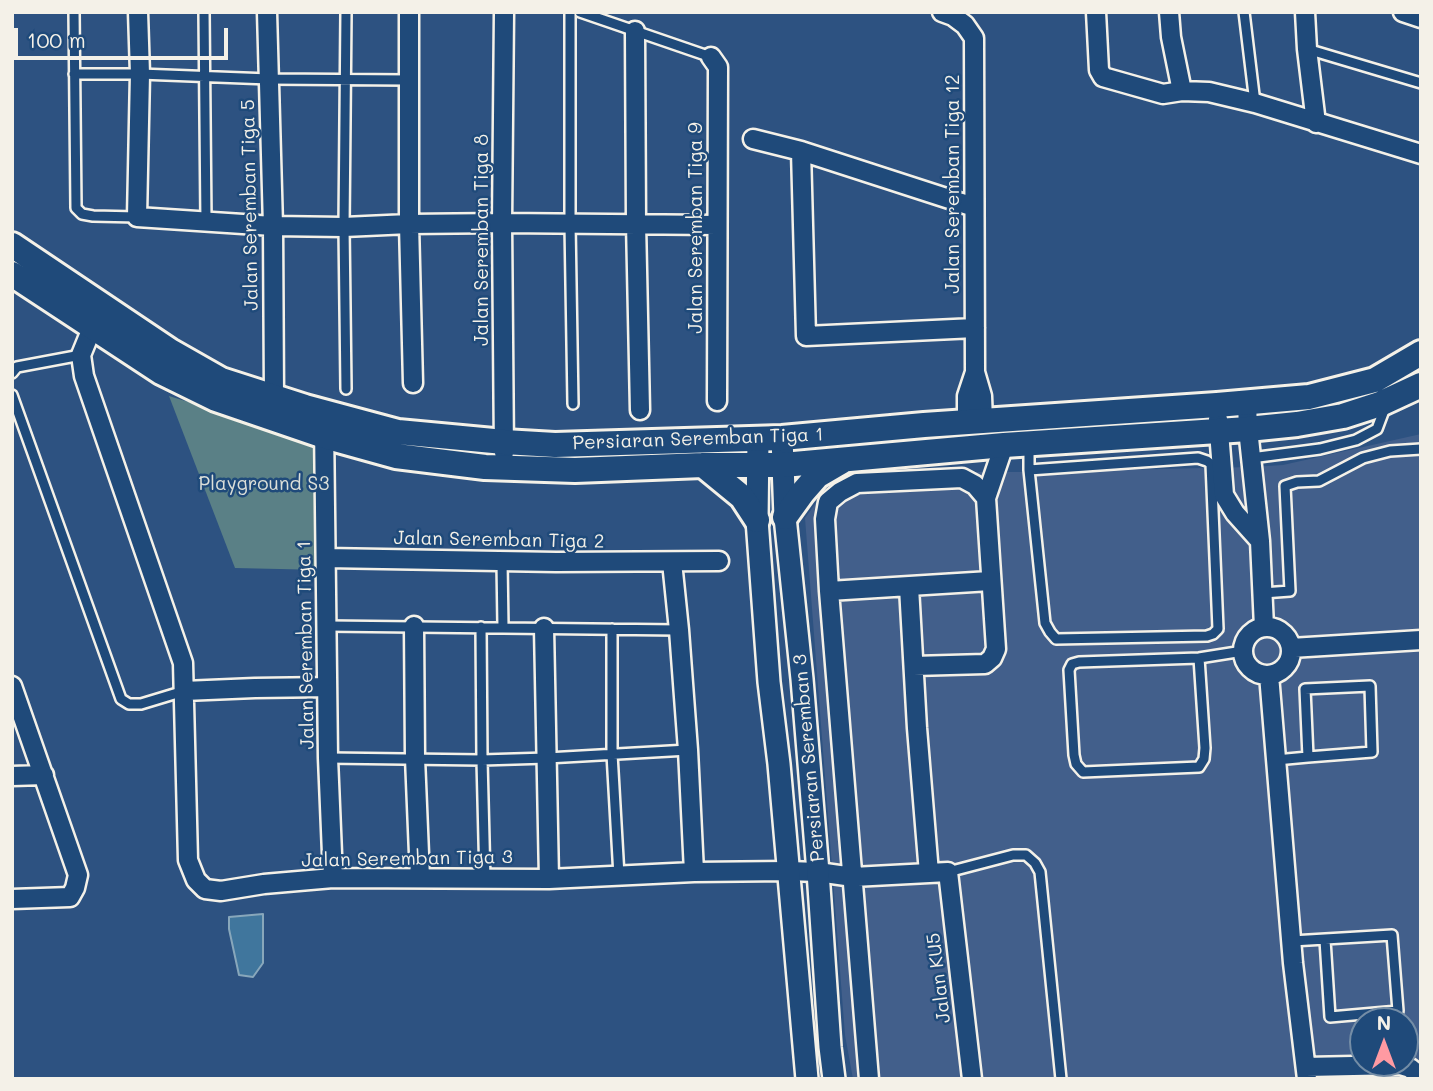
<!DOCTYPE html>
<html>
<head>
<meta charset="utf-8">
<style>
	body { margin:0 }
	#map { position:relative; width:1433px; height:1091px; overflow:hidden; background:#2d5281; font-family:Mali,sans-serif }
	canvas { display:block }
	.frame { position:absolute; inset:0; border:14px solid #f4f1e8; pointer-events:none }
	.north { position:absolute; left:1349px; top:1007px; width:70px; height:70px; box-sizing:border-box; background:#1f4a7a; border:2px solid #748da6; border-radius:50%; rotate:0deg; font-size:19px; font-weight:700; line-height:28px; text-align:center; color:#f4f1e8 }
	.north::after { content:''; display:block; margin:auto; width:24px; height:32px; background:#ff9aa2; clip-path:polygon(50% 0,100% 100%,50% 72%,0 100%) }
	.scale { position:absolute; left:14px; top:28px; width:214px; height:32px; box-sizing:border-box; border:4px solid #f4f1e8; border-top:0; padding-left:9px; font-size:21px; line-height:24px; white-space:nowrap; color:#f4f1e8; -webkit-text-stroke:5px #1f4a7a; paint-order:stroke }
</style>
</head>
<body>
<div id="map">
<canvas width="1433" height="1091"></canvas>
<div class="frame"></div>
<div class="north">N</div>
<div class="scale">100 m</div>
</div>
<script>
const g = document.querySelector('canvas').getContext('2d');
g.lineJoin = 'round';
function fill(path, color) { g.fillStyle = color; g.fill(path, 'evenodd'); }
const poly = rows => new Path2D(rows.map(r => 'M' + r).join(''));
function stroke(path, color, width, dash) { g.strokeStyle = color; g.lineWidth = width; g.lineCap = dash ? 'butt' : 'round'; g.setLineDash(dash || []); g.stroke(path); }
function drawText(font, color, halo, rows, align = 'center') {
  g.font = font + ' Mali,sans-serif'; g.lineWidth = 5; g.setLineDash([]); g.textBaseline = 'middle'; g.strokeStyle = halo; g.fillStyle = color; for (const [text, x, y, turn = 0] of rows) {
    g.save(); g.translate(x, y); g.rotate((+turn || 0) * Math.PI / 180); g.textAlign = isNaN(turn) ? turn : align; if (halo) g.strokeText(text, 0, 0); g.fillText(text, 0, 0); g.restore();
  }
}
fill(poly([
	[1421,434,1421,1079,853,1079,845,1035,805,518,826,489,854,472,1018,472,1252,467,1283,465],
	[1363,1021,1405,1021,1405,1063,1363,1063]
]), '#425f8b');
fill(poly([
	[169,396,319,442,323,570,235,568]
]), '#5a8086');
const water = poly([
	[263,914,263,963,253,977,239,975,229,929,229,917,263,914]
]);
fill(water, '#40769d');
stroke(water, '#88a7bb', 2);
const service = poly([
	[74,12,76,208,82,214,93,216,137,217],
	[204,12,206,222],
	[346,12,344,227,346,389],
	[570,12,570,224,573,404],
	[580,12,711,57],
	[1244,12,1255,103],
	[1307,49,1421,83],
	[74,74,140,74,269,79,409,80],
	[12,373,17,367,81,355],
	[12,395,121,699,129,704,141,704,184,691],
	[1029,445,1029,470,1045,623,1050,632,1056,639,1207,636,1213,634,1218,629,1211,464,1207,461,1198,458,1029,470],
	[1251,458,1320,449,1356,440,1377,429,1386,405],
	[502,562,503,627],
	[1263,593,1290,591,1285,486,1297,482,1319,481,1363,458,1390,451,1421,449],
	[327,626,679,630],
	[481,627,482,760,485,880],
	[612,629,612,754,619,876],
	[1199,658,1205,748,1204,759,1199,767,1083,772,1076,764,1074,755,1069,670,1072,664,1079,662,1199,658,1243,651],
	[328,758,482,760,547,758,688,750],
	[1276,760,1308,757,1372,752,1370,686,1305,689,1308,757],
	[948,872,1013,855,1026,855,1035,863,1040,872,1061,1079],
	[1292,941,1392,935,1398,1011,1330,1017,1325,940]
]);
const minor = poly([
	[138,12,140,74,137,217,273,226,344,227,409,224,502,223,717,225],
	[267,12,273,226,274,397],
	[409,12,409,224,413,383],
	[942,12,953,16,965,25,974,38,975,372,967,396,967,423],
	[1096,12,1099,70,1103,77,1163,94,1182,91,1209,92,1255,103,1421,154],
	[1169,12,1171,37,1182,91],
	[1305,12,1307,49,1316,123],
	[1403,12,1421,18],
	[635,31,636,223,640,410],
	[711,57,718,67,717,401],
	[753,139,801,151,974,207],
	[801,151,806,336,975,328],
	[92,328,81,355,84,376,183,663,188,860,196,880,205,889,221,891,264,884,333,878,549,879,694,872,788,871,818,872,853,877,948,872,972,1079],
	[975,372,982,396,983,422],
	[1247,403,1248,429,1260,541,1264,627],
	[1218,419,1224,495,1235,513,1260,541],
	[324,425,328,758,333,878],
	[504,453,502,223,504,12],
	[326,558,556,562,719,561],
	[672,562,679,630,688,750,694,872],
	[909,587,917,728,929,873],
	[829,591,990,581],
	[414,626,415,758,420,878],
	'1243 651a24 24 0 1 1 48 0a24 24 0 1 1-48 0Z',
	[544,628,549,879],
	[1291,648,1421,640],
	[914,666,985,664,992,658,996,649,986,498,1004,445],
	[1269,675,1293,963,1307,1079],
	[12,686,78,875,75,888,70,897,12,899],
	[184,691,255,688,327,687],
	[12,776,44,775],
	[1306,1067,1400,1065,1410,1068,1421,1077],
	[869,1079,829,591,825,519,828,502,840,492,857,483,962,478,975,485,986,498]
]);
const tertiary = poly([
	[782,438,785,517,802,679,818,872,830,1047,834,1079],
	[758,439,757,520,769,682,779,764,807,1079]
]);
const secondary = poly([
	[12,245,170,351,221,380,305,407,398,432,504,442,555,445,782,438,924,425,1217,405,1309,397,1375,380,1421,353],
	[12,274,161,372,216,399,324,436,396,456,485,467,575,470,703,465,783,465,1004,445,1248,429,1297,424,1343,416,1380,404,1421,385],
	[703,465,742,497,757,520],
	[785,517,803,492,817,476,841,462]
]);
stroke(service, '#f4f1e8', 14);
stroke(minor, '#f4f1e8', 23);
stroke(tertiary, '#f4f1e8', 26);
stroke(secondary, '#f4f1e8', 30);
stroke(service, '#1f4a7a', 9);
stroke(minor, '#1f4a7a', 18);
stroke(tertiary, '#1f4a7a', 21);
stroke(secondary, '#1f4a7a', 24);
drawText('19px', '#f4f1e8', '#1f4a7a', [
	["Jalan Seremban Tiga 12",953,184,-90],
	["Jalan Seremban Tiga 5",250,205,-91],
	["Jalan Seremban Tiga 9",696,228,-90],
	["Jalan Seremban Tiga 8",482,240,-90],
	["Persiaran Seremban Tiga 1",698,439,-2],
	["Jalan Seremban Tiga 2",499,540,1],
	["Jalan Seremban Tiga 1",306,645,-91],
	["Persiaran Seremban 3",809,758,-95],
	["Jalan Seremban Tiga 3",407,859,-1],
	["Jalan KU5",939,978,-97]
]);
drawText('19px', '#dde0d9', '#1f4a7a', [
	["Playground S3",264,484]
]);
</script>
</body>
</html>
